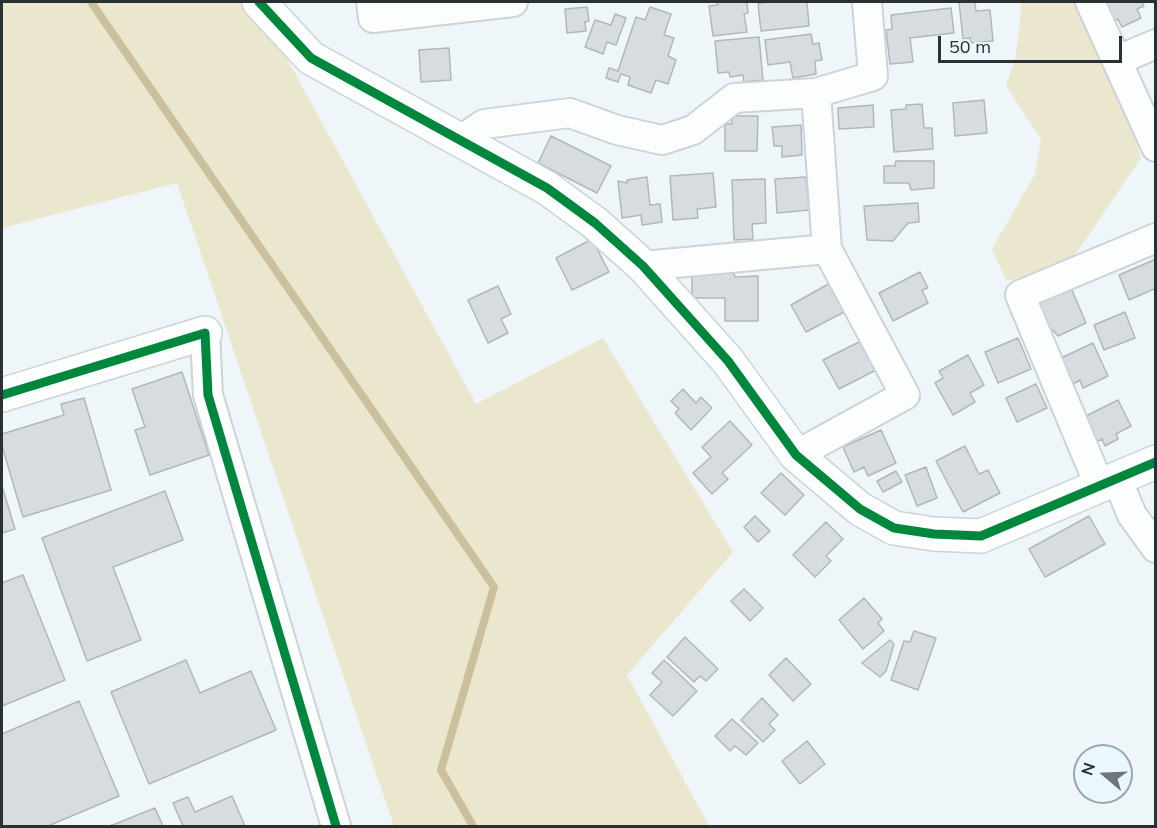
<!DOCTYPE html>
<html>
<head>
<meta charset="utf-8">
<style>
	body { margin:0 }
	#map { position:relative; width:1157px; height:828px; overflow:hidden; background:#eef6f9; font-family:Mulish,sans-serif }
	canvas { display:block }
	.frame { position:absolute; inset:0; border:3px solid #2b3033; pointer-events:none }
	.north { position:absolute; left:1073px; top:744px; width:60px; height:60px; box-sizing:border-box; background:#e9f7fe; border:2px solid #9da7ad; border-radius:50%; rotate:289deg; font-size:16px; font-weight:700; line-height:24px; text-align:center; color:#2b3033 }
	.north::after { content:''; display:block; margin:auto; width:21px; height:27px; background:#6f7578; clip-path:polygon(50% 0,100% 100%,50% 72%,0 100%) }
	.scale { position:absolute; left:938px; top:36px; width:184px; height:27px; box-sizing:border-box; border:3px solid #2b3033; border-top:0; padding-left:8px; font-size:18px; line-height:21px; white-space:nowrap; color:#2b3033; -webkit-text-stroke:4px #e9f7fe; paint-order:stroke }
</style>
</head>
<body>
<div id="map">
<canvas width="1157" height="828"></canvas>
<div class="frame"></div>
<div class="north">N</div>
<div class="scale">50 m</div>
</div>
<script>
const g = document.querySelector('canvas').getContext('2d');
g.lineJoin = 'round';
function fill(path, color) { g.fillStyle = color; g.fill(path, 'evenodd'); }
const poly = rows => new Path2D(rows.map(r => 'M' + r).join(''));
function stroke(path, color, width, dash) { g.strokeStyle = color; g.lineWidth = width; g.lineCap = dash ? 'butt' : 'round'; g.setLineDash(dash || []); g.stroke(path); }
fill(poly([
	[2,2,256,2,476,404,603,338,733,552,627,675,709,826,394,826,177,183,2,228],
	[1022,2,1089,2,1098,20,1141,158,1058,280,1006,280,992,249,1035,174,1041,139,1006,86,1016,55]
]), '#ebe7cf');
stroke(poly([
	[91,2,494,587,441,770,473,826]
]), '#cac09e', 8);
const building = poly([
	[717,2,747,2,748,13,744,14,747,32,713,36,709,6,718,5,717,2],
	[766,2,807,2,809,26,761,31,758,4,766,2],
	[959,2,975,2,976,11,990,10,993,41,971,43,970,38,963,39,959,2],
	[1098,2,1142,2,1144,6,1137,9,1141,18,1122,27,1118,19,1108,24,1098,2],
	[587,7,589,21,585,22,586,31,567,33,565,9,587,7],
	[650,7,671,14,664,35,674,38,668,56,676,60,668,84,656,80,651,93,628,85,630,77,621,74,618,82,606,78,609,68,618,71,636,17,645,20,650,7],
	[951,8,954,33,910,38,913,62,890,64,886,30,892,29,891,15,951,8],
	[615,14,626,18,616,45,607,42,603,54,585,47,595,20,611,25,615,14],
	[811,34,813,44,819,43,822,60,815,61,816,74,793,78,790,62,768,65,765,40,811,34],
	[759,37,763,80,744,82,743,75,730,77,729,72,718,73,715,41,759,37],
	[449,48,451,80,421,82,419,50,449,48],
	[984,100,987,133,955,136,953,103,984,100],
	[922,104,924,128,932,128,933,149,894,152,891,110,906,109,906,105,922,104],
	[873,105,874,127,839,129,838,108,873,105],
	[732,116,758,116,757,151,725,151,725,124,732,124,732,116],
	[801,125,802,155,782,157,782,146,774,146,772,127,801,125],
	[551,136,611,166,597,193,538,163,551,136],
	[896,161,934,161,934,188,911,190,909,183,884,183,884,166,895,166,896,161],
	[713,173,716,207,697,209,698,218,673,220,670,176,713,173],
	[647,177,650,205,660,204,662,222,642,225,641,215,622,218,618,181,627,183,627,180,647,177],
	[806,177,809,210,777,213,775,179,806,177],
	[765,179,766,223,752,224,753,239,734,240,732,180,765,179],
	[918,203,919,222,908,223,893,241,867,240,864,206,918,203],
	[592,239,609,272,572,290,556,258,592,239],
	[1156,259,1156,293,1154,289,1129,300,1119,275,1156,259],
	[692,268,732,268,735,277,758,276,758,321,725,321,725,298,692,298,692,268],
	[920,272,928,288,922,290,928,303,893,321,879,293,920,272],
	[830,283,846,311,806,332,791,305,830,283],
	[498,286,511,314,501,319,508,333,488,343,468,300,498,286],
	[1071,288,1086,323,1058,336,1053,330,1045,333,1033,305,1071,288],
	[1125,312,1135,338,1104,350,1094,325,1125,312],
	[1018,338,1031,369,998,383,985,352,1018,338],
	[861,341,876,370,839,389,823,360,861,341],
	[1093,343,1108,376,1083,388,1080,380,1073,384,1061,358,1093,343],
	[968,355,984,385,970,393,975,402,953,415,935,383,943,378,939,371,968,355],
	[182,372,209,455,150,475,135,430,145,427,132,389,182,372],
	[1036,384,1047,408,1017,422,1006,398,1036,384],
	[683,389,696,403,701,397,712,408,691,430,675,413,679,409,671,401,683,389],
	[84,398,111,490,23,517,2,446,2,434,64,415,61,404,84,398],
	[1118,400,1131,426,1116,434,1118,439,1105,446,1102,439,1092,444,1080,419,1118,400],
	[730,421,752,445,722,473,728,479,712,494,693,473,711,457,702,447,730,421],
	[881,430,896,463,868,476,864,467,854,472,843,447,881,430],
	[965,446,979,474,988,470,1000,493,963,512,936,461,965,446],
	[926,467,937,498,917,506,905,475,926,467],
	[896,471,902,482,883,492,877,481,896,471],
	[781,473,804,495,785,515,761,493,781,473],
	[2,486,15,529,2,533,2,486],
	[165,491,183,540,113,567,141,640,87,661,42,538,165,491],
	[755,516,770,531,758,542,744,527,755,516],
	[1089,516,1105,544,1045,577,1029,549,1089,516],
	[826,522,843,539,826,556,831,561,815,577,793,555,826,522],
	[23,575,65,680,2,706,2,583,23,575],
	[744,589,763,608,750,621,731,601,744,589],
	[864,598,882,619,878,623,884,631,863,649,839,620,864,598],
	[914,631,936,638,918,690,891,680,904,641,910,642,914,631],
	[685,637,718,669,706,681,700,676,694,682,667,657,685,637],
	[890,640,894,644,886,671,880,677,862,663,890,640],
	[786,658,811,684,793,701,769,675,786,658],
	[186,660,200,693,251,671,276,730,149,784,111,692,186,660],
	[664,660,697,691,673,716,650,695,662,682,652,673,664,660],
	[762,698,778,715,769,724,775,730,763,742,741,720,762,698],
	[79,701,119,796,48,826,2,826,2,734,79,701],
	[732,719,758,743,746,755,735,746,730,751,715,736,732,719],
	[807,741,825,764,800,784,782,761,807,741],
	[232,796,245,826,183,826,173,803,188,797,195,812,232,796],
	[155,808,163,826,110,826,155,808]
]);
fill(building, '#d6dcdf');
stroke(building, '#b1b7ba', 1.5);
const street = poly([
	[371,2,373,18,513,2],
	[1090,2,1156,147],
	[1118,60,1156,44],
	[462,139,484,124,570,113,617,130,662,140,693,130,734,98,816,93,873,76,867,2],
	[643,266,827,249],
	[205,333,208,395,336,826],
	[796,455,905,395,827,249,816,93],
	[1117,479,1132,515,1156,548],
	[1100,487,1020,295,1156,238]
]);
const secondary = poly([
	[259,2,311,58,547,188,595,223,643,266,728,361,796,455,860,509,894,528,934,534,981,536,1156,462],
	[2,395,205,333]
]);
stroke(street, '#cdd3d6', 32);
stroke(secondary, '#cdd3d6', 36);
stroke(street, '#fcfefe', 28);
stroke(secondary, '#fcfefe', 33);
stroke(poly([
	[259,2,311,58,547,188,595,223,643,266,728,361,796,455,860,509,894,528,934,534,981,536,1156,462],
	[2,395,205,333,208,395,336,826]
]), '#00873e', 9);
</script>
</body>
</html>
